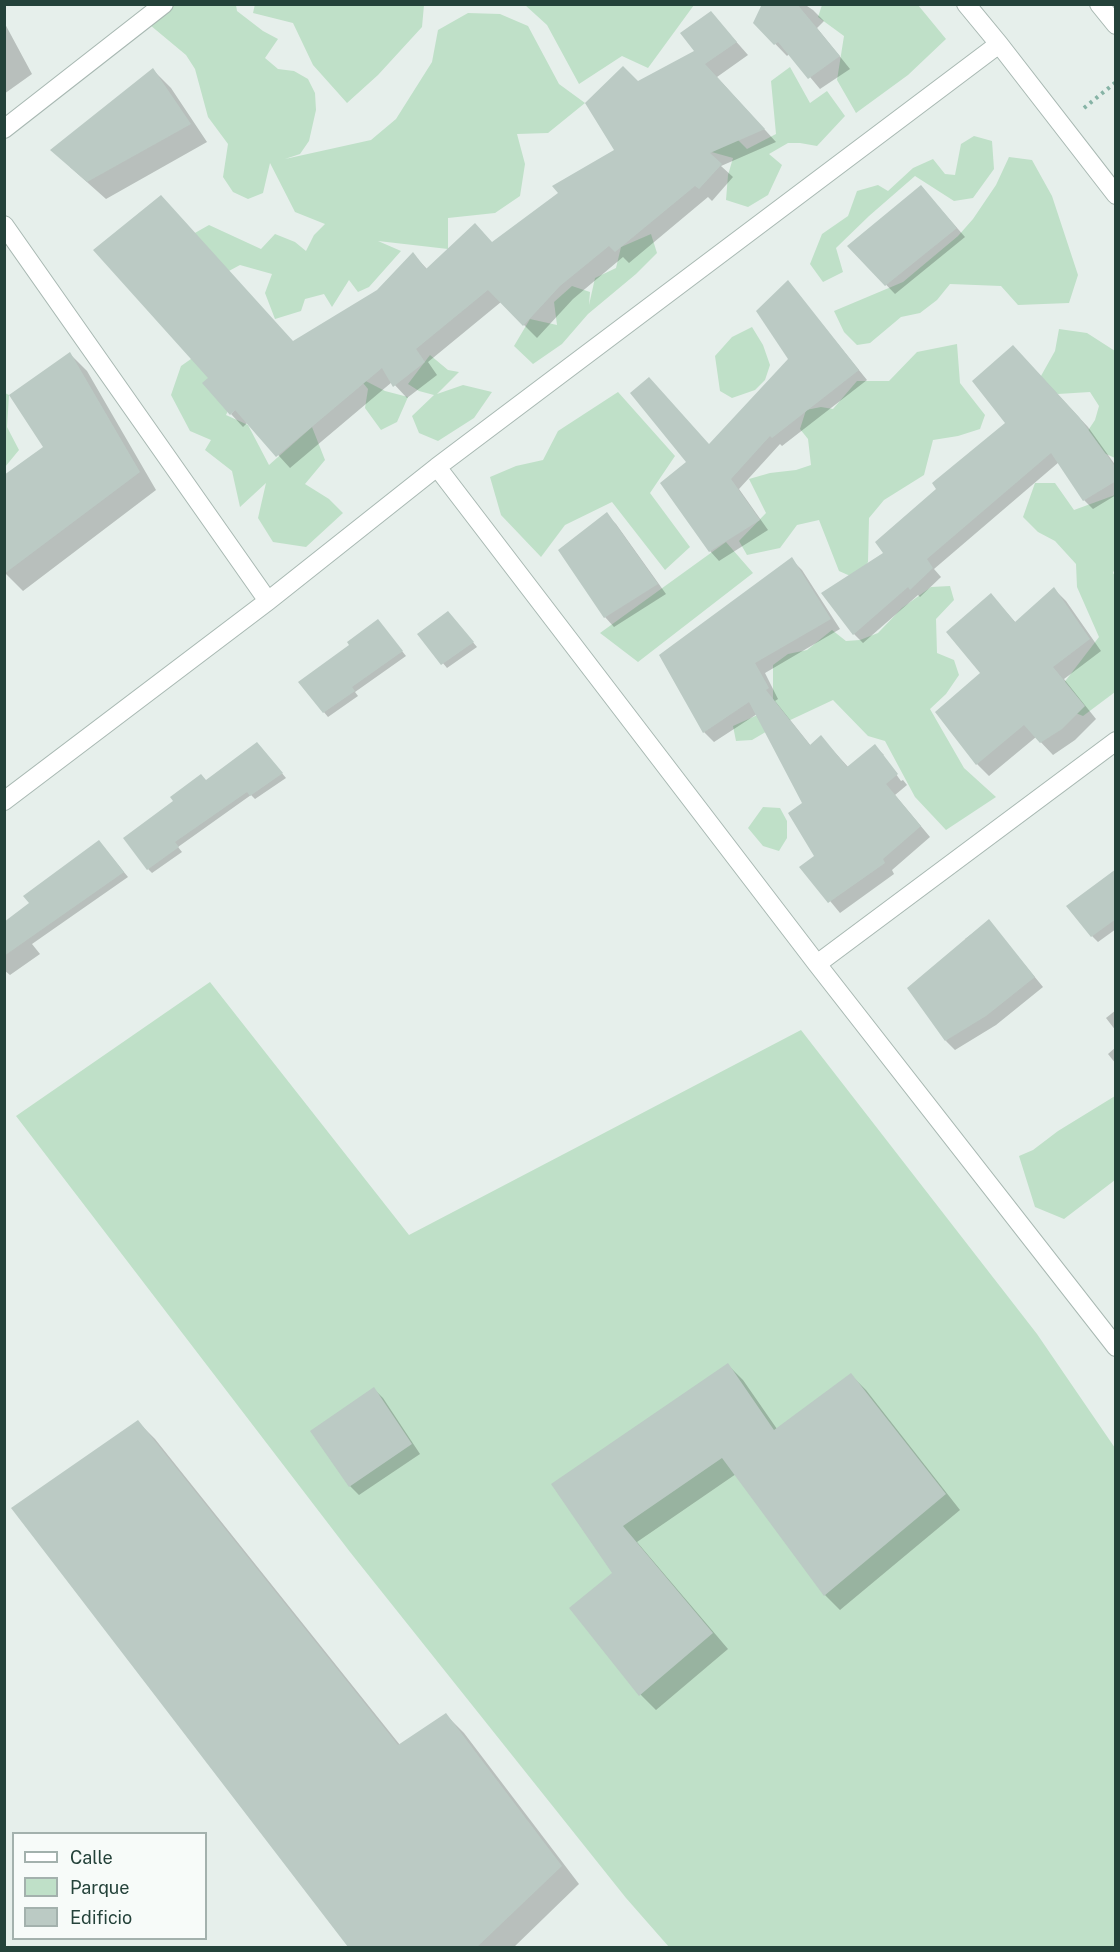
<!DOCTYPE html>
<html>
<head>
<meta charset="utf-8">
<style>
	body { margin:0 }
	#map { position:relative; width:1120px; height:1952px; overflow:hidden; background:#e6efeb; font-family:"Public Sans",sans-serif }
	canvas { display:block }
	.frame { position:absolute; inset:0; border:6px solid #24423a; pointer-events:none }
	.legend { position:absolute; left:12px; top:1832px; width:195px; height:108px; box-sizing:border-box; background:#f7fbf9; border:2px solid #a3b1ad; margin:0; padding:8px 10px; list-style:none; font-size:18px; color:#24423a }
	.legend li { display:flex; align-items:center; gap:12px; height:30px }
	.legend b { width:30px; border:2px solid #a3b1ad }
</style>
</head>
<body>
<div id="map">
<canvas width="1120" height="1952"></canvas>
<div class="frame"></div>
<ul class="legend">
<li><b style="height:8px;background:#fff"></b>Calle</li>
<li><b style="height:16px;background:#bfe0c8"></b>Parque</li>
<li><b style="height:16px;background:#bbcac4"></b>Edificio</li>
</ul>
</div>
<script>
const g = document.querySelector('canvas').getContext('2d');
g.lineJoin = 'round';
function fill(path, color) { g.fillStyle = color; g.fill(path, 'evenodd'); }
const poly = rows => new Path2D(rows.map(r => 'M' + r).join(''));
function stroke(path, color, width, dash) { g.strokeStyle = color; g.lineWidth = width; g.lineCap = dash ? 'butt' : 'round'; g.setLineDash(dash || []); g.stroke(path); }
fill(poly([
	[148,4,236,5,237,11,263,31,278,39,265,58,278,69,294,71,308,79,315,93,316,110,309,141,300,154,285,159,371,140,396,119,432,62,438,30,468,13,500,14,528,26,559,84,585,103,548,133,517,134,525,164,520,196,495,213,448,218,448,249,378,241,401,251,369,287,358,292,349,280,332,307,324,294,305,299,301,311,275,319,265,293,272,274,240,265,190,292,186,238,209,225,261,249,275,234,295,242,306,251,314,235,325,224,295,212,270,163,263,193,248,199,233,192,223,177,228,144,208,117,195,69,186,55,150,25],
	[255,4,424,4,424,5,422,27,378,75,347,103,313,65,293,23,253,13],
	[525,5,694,5,648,68,622,56,579,84,547,25],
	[822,5,918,5,946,39,908,75,856,113,837,80,844,36,818,17],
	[790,67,810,103,827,91,845,116,817,146,800,143,788,143,769,154,782,165,768,195,748,207,726,200,728,175,733,158,708,151,720,122,747,149,776,134,771,81],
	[974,136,992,141,994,169,973,198,954,201,915,176,869,216,836,248,843,272,823,282,810,264,822,234,848,216,857,191,878,185,888,191,913,168,933,159,945,174,955,175,961,144],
	[1009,157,1032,160,1052,196,1078,275,1069,303,1018,305,1001,286,950,284,937,300,920,313,901,317,870,343,857,345,844,332,834,311,903,282,958,236,973,219,996,185],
	[651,234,657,253,636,274,588,314,562,344,533,364,514,346,530,319,557,325,554,302,572,286,590,292,589,305,595,278,616,268,621,247],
	[752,327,763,345,770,365,765,380,755,390,732,398,720,391,715,356,732,337],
	[1059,329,1087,333,1115,351,1115,458,1095,449,1083,438,1095,420,1099,406,1090,392,1058,394,1037,383,1055,351],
	[957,344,960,383,985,415,980,429,958,436,933,440,924,475,884,500,869,518,868,562,857,579,839,571,819,520,797,525,780,548,747,555,739,541,766,513,749,479,770,473,796,470,811,465,808,439,800,429,806,410,821,407,833,409,857,381,889,381,917,352],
	[208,347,235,396,226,415,248,425,269,465,312,427,325,460,305,484,329,499,343,513,306,547,273,542,258,518,266,483,240,507,232,471,205,450,211,440,190,431,171,395,181,366],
	[430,355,448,370,459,372,437,394,463,385,492,392,474,418,438,441,419,433,412,416,434,395,419,391,408,384],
	[358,377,385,391,408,397,397,422,381,430,365,408,368,389],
	[618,392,675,456,650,493,690,547,665,570,612,502,565,525,541,557,501,515,490,477,516,466,543,460,558,431],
	[5,393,9,395,7,427,19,450,5,467],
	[1035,483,1055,483,1074,510,1115,495,1116,566,1113,573,1116,577,1115,692,1083,716,1068,710,1063,684,1099,637,1077,587,1076,564,1055,541,1038,532,1023,517],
	[726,542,753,573,638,662,600,633],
	[950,586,954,600,936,619,937,653,954,660,959,675,946,694,930,709,964,768,996,797,946,830,915,797,885,741,868,736,833,700,769,730,752,740,736,741,733,726,773,708,773,665,788,654,807,650,832,630,846,641,860,640,878,633,902,608,931,587],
	[763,807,780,808,787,821,787,838,779,851,763,846,748,828],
	[210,982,409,1235,801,1030,1037,1334,1115,1448,1115,1947,669,1947,626,1898,350,1552,16,1116],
	[1115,1096,1115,1180,1064,1219,1035,1207,1019,1156,1033,1150,1058,1131]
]), '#bfe0c8');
fill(poly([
	[763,4,804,4,813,10,824,21,817,28,850,69,820,89,790,53,787,56,755,23],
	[711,13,748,55,717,77,776,142,721,166,733,177,712,201,708,197,629,263,623,257,573,299,537,338,501,302,428,362,437,375,407,398,392,382,290,468,248,422,243,427,231,414,294,343,378,292,413,254,427,269,493,243,616,151,638,82,696,52],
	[4,22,32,74,4,94],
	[153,70,171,88,207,142,106,199,70,167],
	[930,197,965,237,895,294,849,246],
	[788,282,867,380,782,446,780,444,739,489,768,530,719,561,710,551,710,446,790,359],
	[70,354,87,371,156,490,23,591,4,572,45,447],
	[1022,356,1088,427,1116,466,1116,495,1093,509,1084,500,1059,462,934,569,941,577,920,597,918,595,863,643,854,634,824,593,885,553,938,489,1007,423],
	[606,514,616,524,666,594,614,627,605,617],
	[791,559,802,570,840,629,765,673,778,699,775,701,811,746,821,737,849,768,875,746,884,755,882,755,901,781,903,780,907,785,895,795,930,837,892,870,894,874,840,913,802,867,816,857,804,803,757,714,714,742,704,732],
	[1054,589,1066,601,1101,651,1064,679,1096,719,1075,740,1053,755,1036,737,989,776,977,764,937,713,982,673,991,595,1016,623],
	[452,617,477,647,447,668,419,634],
	[382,626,406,656,355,692,358,696,328,717,300,683],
	[261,748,286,778,255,799,251,795,178,847,182,852,152,873,148,869],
	[103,846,128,877,32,944,40,954,10,975,4,970,4,924],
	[1116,871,1116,929,1098,942,1092,936],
	[989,921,1043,987,996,1025,955,1050,946,1041,967,941,965,939],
	[1116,1010,1116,1031,1106,1018],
	[1116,1047,1116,1064,1108,1054],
	[728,1365,743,1380,777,1429,851,1375,866,1390,960,1510,840,1610,825,1595,736,1474,637,1542,728,1649,656,1710,641,1695,571,1609,614,1573,553,1484],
	[374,1389,383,1398,420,1454,359,1495,350,1486],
	[138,1422,155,1439,400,1745,446,1715,464,1733,579,1884,513,1948,350,1948,14,1509]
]), '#0003');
fill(poly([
	[762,4,797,4,840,56,808,79,778,42,774,45,753,23],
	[711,11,737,42,705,64,765,129,710,153,722,164,699,189,695,186,615,252,609,246,560,286,523,326,488,290,416,349,425,362,393,387,382,368,276,457,235,410,230,415,202,383,208,378,93,250,161,195,293,341,377,290,413,252,426,269,475,223,492,242,558,193,552,186,614,150,585,103,623,66,638,81,694,51,680,33],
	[153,68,191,124,87,182,50,150],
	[921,185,957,228,885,286,847,246],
	[788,280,859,370,772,438,770,436,731,479,760,520,709,552,660,483,686,462,630,393,649,377,709,444,788,359,756,311],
	[1013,345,1079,417,1116,468,1116,481,1083,501,1051,453,927,559,933,568,910,590,908,587,853,635,821,593,883,553,875,542,936,489,932,483,1005,423,972,381],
	[70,352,140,472,4,574,4,475,43,447,9,395],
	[607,512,658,584,604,618,558,550],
	[792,557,831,619,755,663,769,688,766,690,810,745,821,735,847,767,875,744,898,774,886,784,921,826,883,859,885,863,828,903,799,867,814,856,788,813,802,803,749,702,703,733,659,655],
	[1054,587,1090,639,1053,667,1085,706,1062,729,1040,743,1024,725,976,765,935,712,980,673,946,632,991,593,1015,622],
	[448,611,474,642,441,665,417,634],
	[378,619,403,651,352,687,355,691,323,713,298,682,349,645,347,642],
	[257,742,283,773,250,796,247,792,175,842,179,847,147,870,123,838,173,801,170,797,201,774,206,780],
	[99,840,124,872,4,956,4,922,29,903,23,896],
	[1116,869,1116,919,1091,937,1066,906],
	[989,919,1035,977,986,1016,945,1041,907,988],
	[728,1363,774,1430,851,1373,946,1494,824,1596,722,1458,623,1526,713,1633,639,1696,569,1608,612,1573,551,1484],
	[374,1387,412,1444,349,1487,310,1431],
	[138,1420,398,1745,446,1713,562,1866,477,1947,348,1947,11,1508]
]), '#bbcac4');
const street = poly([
	[966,4,999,44,1116,195],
	[1099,4,1116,25],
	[4,129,164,4],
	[4,225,268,601],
	[437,467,817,964,1116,1347],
	[4,801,268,601,437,467,999,44],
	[817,964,1116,741]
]);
stroke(street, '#a8b8b2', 20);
stroke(poly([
	[1084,108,1116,82]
]), '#86b3a5', 4, [3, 4.5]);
stroke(street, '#fff', 18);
</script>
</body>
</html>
